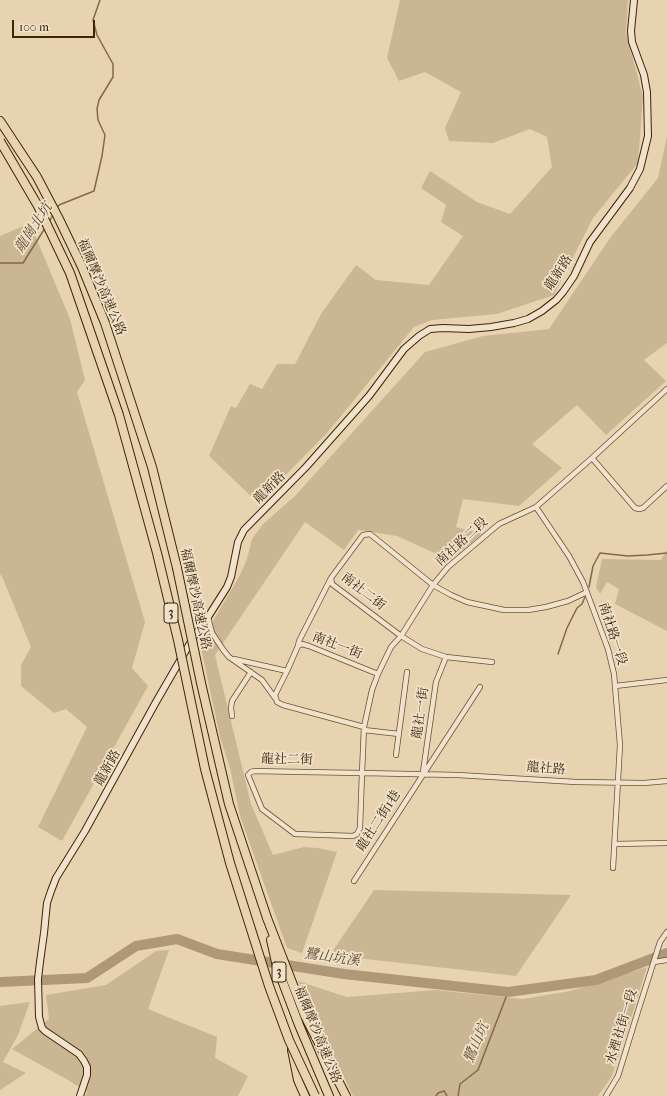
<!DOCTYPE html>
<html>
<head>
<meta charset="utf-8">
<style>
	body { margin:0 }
	#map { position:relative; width:667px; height:1096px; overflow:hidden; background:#e8d3b1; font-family:"IM FELL French Canon",serif }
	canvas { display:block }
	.scale { position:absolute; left:12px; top:20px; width:83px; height:18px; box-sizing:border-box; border:2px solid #3d2607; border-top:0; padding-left:5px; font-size:12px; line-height:14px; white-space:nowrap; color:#3d2607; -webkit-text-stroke:3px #f0e2cc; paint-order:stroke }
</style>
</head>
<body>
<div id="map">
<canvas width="667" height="1096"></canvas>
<div class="scale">100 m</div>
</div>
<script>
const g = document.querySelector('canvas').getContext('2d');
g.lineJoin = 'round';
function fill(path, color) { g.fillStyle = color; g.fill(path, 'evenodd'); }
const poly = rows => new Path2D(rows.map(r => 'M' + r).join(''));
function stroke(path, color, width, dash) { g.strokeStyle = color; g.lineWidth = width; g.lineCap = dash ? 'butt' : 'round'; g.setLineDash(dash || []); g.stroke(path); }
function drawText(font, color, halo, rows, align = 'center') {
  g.font = font + ' "IM FELL French Canon","Noto Serif TC",serif'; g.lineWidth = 3.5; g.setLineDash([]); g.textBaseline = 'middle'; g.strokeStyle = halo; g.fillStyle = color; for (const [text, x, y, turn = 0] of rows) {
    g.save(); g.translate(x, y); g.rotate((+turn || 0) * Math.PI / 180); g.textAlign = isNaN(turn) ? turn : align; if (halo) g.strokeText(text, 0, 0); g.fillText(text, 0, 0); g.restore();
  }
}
fill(poly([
	[400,0,628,0,626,32,643,97,638,163,593,218,554,295,497,314,432,320,414,327,327,433,258,503,209,456,231,406,236,408,250,384,262,389,277,364,295,364,321,314,356,265,376,280,429,285,463,236,441,222,446,205,421,188,430,171,477,202,510,214,552,167,547,137,530,129,493,143,449,141,445,128,461,92,425,72,399,81,387,58],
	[667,136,667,343,644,360,666,381,606,435,577,405,532,444,562,468,519,506,463,499,456,527,482,534,450,560,397,536,358,530,344,550,305,522,215,655,251,804,273,855,304,847,318,848,337,852,302,953,287,948,240,816,230,768,220,737,200,643,240,575,247,559,252,539,263,524,295,496,425,352,483,336,549,329,610,238,658,178],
	[30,223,70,319,85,380,77,392,145,622,132,668,148,686,62,841,38,827,87,727,66,709,54,713,21,686,21,665,31,647,1,574,0,577,0,236],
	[667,550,667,631,615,604,619,589,607,582,600,594,596,587,602,559,661,560],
	[374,890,571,895,516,976,330,955],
	[169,950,148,1009,217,1037,215,1058,248,1076,238,1096,85,1096,87,1092,68,1080,12,1049,49,1019,46,995,106,985,156,951],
	[647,967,627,1031,612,1076,598,1096,353,1096,298,981,347,997,435,990,523,999,570,991],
	[30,1002,18,1035,3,1062,26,1073,0,1090,0,1006]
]), '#cbb694');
stroke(poly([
	[57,208,59,205,94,191,102,156,105,135,98,120,97,109,99,100,113,77,113,64,97,35,93,20,100,0],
	[49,222,53,215],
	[0,263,23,263,45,228],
	[589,587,593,566,600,553,628,556,647,555,667,553],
	[558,654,567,628,577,608,582,604,585,597],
	[436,1096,438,1093,444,1091,447,1096],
	[458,1096,460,1084,478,1070,508,992]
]), '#816a4a', 1.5);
stroke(poly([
	[0,982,87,978,136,946,177,939,217,954,344,974,508,992,596,980,667,953]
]), '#ae9877', 10);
const street = poly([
	[667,389,592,458,536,507,499,524,448,567,433,585,401,636,391,647,378,674,372,690,364,727,362,773,360,828,357,834,353,836,295,834,262,809,248,775,251,772,254,771,303,772,362,773,458,775,576,782,644,783,667,781],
	[592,458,635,508,639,509,643,508,667,486],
	[536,507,569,556,583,582,608,649,614,674,620,745,613,868],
	[208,617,212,633,224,651,229,657,262,680,275,698],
	[298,646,299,641,331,578],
	[234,659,287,671],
	[492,662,446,657,422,649,401,636,332,584,331,578,363,535,370,534,433,585,451,595,467,602,504,610,528,610,546,607,568,601,587,592],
	[615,686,667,680],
	[232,716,231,708,232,701,251,672],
	[364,727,283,705,277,702,275,695,287,671,298,646,302,644,309,646,378,674],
	[364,730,399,734],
	[396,755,407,672],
	[423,772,436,682,446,657],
	[615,844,667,843],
	[354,881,480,687],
	[654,962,667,960],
	[606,1096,618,1076,639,1008,660,942,667,932]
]);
const secondary = poly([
	[80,1096,87,1075,87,1067,84,1061,79,1054,45,1031,42,1028,39,1017,38,979,40,962,44,933,47,903,51,891,56,878,85,831,156,702,193,638,208,617,227,587,231,577,238,542,244,530,306,467,369,396,404,349,419,336,430,329,443,328,469,329,491,327,514,323,528,319,542,311,556,300,563,292,574,276,590,242,630,188,640,169,648,136,647,92,644,75,632,42,631,31,634,0]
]);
const highway = poly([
	[0,121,37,177,58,217,82,267,105,323,152,467,177,568],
	[267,918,305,1016,346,1096],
	[271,940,277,967,299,1025,329,1096],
	[292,1050,298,1080,305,1096]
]);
stroke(street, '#685132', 6);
stroke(secondary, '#3d2607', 8);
stroke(highway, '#3d2607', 10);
stroke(street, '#f0e2cc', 4.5);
stroke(secondary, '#f0e2cc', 6);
stroke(highway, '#e8d3b1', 8);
const highwayBridge = poly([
	[0,141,38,206,70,273,119,415,157,553,178,640,205,769,230,863,269,986,289,1040,315,1096],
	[177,568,201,683,229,804,267,918]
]);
stroke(highwayBridge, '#3d2607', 10, []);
stroke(highwayBridge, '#e8d3b1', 8);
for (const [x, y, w] of [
	[171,613,14],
	[279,972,14]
]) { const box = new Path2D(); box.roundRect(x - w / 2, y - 10, w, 20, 3); g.fillStyle = '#f0e2cc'; g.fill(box); stroke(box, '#3d2607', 1); }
drawText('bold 12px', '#3d2607', null, [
	["3",171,613],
	["3",279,972]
]);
drawText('13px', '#3d2607', '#f0e2cc', [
	["龍新路",559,273,-57],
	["福爾摩沙高速公路",101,287,67],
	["龍新路",270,488,-45],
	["南社路二段",462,542,-42],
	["南社二街",363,592,38],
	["福爾摩沙高速公路",195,599,78],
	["南社路一段",612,634,72],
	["南社一街",337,646,21],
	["龍社一街",421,713,-82],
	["龍社二街",287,760,1],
	["龍新路",108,768,-61],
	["龍社路",546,769,4],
	["龍社二街1巷",379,821,-57],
	["水裡社街一段",622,1027,-73],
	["福爾摩沙高速公路",317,1035,68]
]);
drawText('italic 14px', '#5f4829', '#f0e2cc', [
	["龍崗北坑",34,228,-57],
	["鷺山坑溪",332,958,8],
	["鷺山坑",477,1043,-67]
]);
</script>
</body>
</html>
